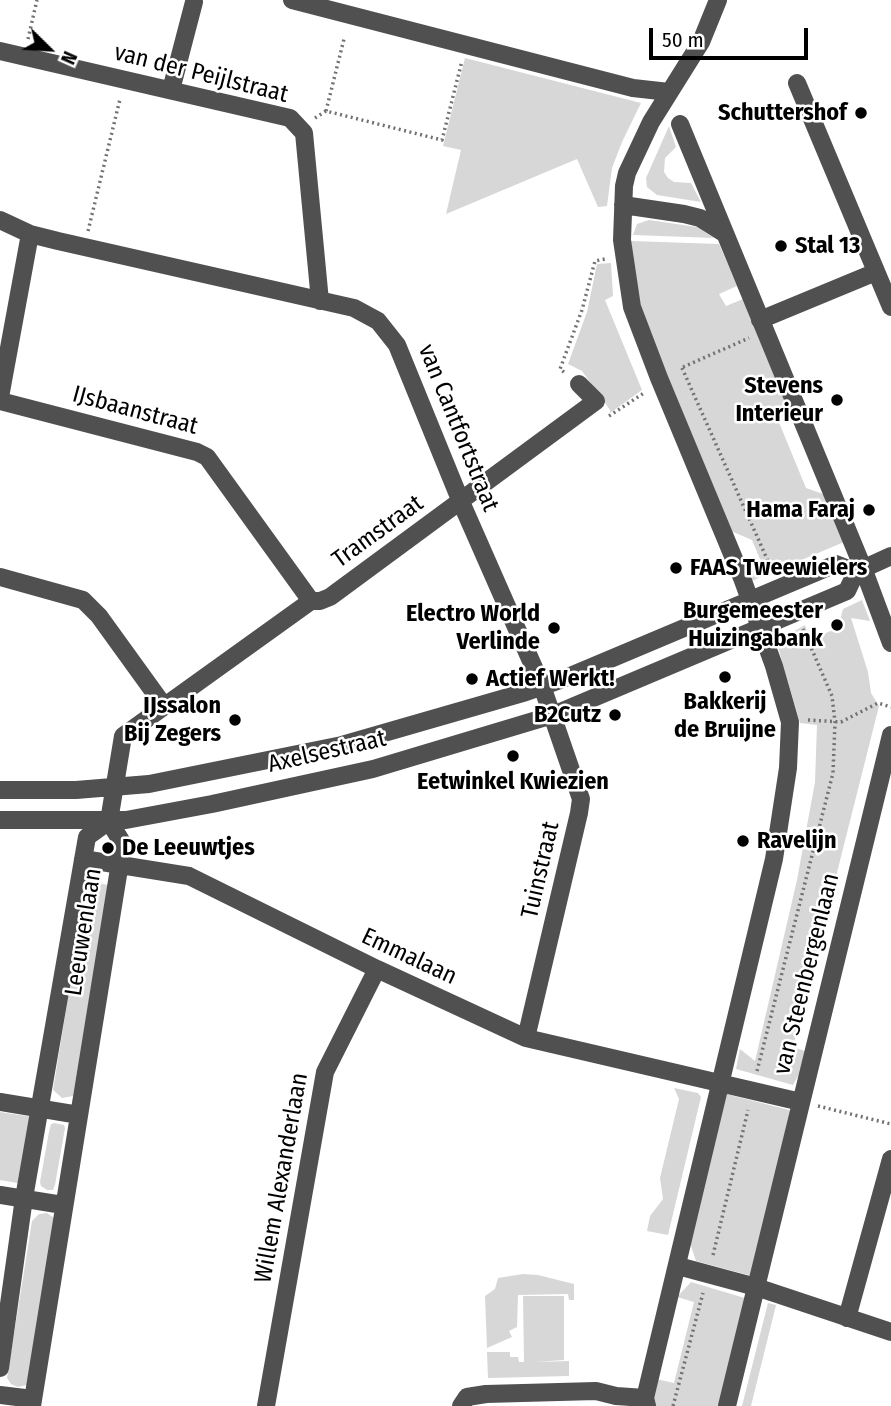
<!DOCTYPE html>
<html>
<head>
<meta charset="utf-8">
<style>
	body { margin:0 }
	#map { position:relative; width:891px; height:1406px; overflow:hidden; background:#fff; font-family:"Fira Sans Condensed",sans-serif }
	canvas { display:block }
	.north { position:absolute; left:14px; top:14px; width:70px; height:70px; -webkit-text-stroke:5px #fff; paint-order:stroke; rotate:114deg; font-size:19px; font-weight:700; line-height:28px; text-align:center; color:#000 }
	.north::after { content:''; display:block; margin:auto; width:24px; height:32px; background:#000; clip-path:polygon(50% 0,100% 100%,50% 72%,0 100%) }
	.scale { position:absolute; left:649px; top:28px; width:159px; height:32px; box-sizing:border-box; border:4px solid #000; border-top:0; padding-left:9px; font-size:21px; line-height:24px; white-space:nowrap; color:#000; -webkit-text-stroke:5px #fff; paint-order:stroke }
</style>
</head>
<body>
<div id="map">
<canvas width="891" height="1406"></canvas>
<div class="north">N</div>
<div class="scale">50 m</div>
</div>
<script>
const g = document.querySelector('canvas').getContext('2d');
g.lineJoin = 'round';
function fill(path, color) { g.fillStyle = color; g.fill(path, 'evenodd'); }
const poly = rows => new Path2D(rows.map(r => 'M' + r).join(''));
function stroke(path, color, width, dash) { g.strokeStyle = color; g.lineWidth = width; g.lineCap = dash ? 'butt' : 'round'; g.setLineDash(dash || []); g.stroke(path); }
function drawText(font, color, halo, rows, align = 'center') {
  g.font = font + ' "Fira Sans Condensed",sans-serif'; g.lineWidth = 5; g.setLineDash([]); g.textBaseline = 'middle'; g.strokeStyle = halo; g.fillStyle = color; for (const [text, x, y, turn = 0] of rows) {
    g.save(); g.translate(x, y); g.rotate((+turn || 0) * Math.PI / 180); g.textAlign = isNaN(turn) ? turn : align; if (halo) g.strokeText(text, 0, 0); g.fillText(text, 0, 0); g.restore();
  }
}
fill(poly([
	[465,58,641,103,622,142,612,168,607,206,598,207,577,159,446,214,461,150,443,146],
	[669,126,676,147,665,158,664,172,668,178,674,182,691,183,701,202,657,195,647,187,646,178],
	[649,220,697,227,714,238,633,235,637,224],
	[631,241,719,244,737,286,719,294,726,306,743,299,794,421,793,423,779,418,778,420,806,488,826,495,844,542,752,581,747,569,751,566,760,568,762,564,752,540,731,531,664,368,638,298],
	[611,263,613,296,605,300,642,390,610,413,610,410,582,371,568,364,587,312,597,264],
	[862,600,870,621,851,618,868,672,871,693,879,706,793,1047,808,1052,805,1064,793,1085,736,1069,740,1049,755,1061,797,880,815,782,817,725,800,723,778,647,786,636,805,625,807,631,811,630,813,633,821,635,838,628,843,609],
	[87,881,108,885,73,1096,62,1098,53,1090],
	[674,1088,698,1093,701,1097,668,1235,647,1231,650,1216,663,1199,660,1178,679,1099],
	[726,1094,793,1111,752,1276,696,1261,690,1243],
	[0,1112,33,1117,23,1184,0,1180],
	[54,1123,64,1125,65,1128,55,1185,53,1190,47,1190,41,1186,40,1182,49,1132,51,1124],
	[47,1213,54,1218,27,1385,18,1387,11,1384,7,1378,32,1221,39,1214],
	[523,1274,538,1275,574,1284,574,1300,569,1300,568,1294,518,1295,517,1327,509,1331,512,1337,487,1348,485,1296,495,1289,498,1278],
	[691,1282,748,1299,722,1406,652,1406,656,1379,674,1383,694,1302,677,1297],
	[523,1296,564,1296,564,1360,535,1362,569,1361,569,1376,488,1378,487,1352,510,1352,510,1357,518,1357,519,1362,524,1362],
	[768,1303,776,1305,751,1406,742,1406]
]), '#d7d7d7');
stroke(poly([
	[28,39,37,0],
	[326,111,344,39],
	[315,118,326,111,442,140,462,61],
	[88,231,120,99],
	[683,367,749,338],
	[682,368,772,570],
	[564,372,560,369,582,310,595,261,605,259],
	[609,416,644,393],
	[808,720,841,722,878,703,891,707],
	[757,1071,833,773,835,722,832,696,803,629],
	[818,1106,891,1124],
	[713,1255,748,1110],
	[673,1406,703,1293]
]), '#727272', 3.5, [2, 3.5]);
stroke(poly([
	[292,0,633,88,669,92],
	[0,51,290,118,304,133,320,301],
	[797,83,891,307],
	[171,90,194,2],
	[680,124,863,568,891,643],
	[623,205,684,214,700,218,724,233],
	[0,220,30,234,58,241,354,308,378,321,397,345,461,502,542,686,581,799,579,813,526,1038],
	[760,320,876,272],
	[0,397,30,234],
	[0,401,197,452,207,457,311,601],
	[0,577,83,600,99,616,164,706],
	[0,790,76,790,149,784,342,745,526,692,563,679,836,564,856,572],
	[0,820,126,820,212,804,373,769,553,715,847,591,856,572,891,556],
	[109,821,123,736,311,601,320,601,330,597,596,401,579,384],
	[83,859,189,876,377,969,526,1038,801,1102],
	[0,1102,79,1115],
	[0,1195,63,1205],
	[678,1266,756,1287,891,1332],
	[847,1318,891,1159],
	[0,1368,24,1198,87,837,109,821],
	[0,1395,33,1399],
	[32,1406,123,844,109,821],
	[266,1406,325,1072,377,969],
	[461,1406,467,1397,486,1394,596,1391,616,1396,645,1398],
	[647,1406,645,1398,774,859,788,768,790,722,774,666,742,578,659,378,632,307,622,240,624,186,627,173,651,122,701,42,718,0],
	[727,1406,891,735]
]), '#505050', 18);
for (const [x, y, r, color] of [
	[861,113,7,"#000"],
	[781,246,7,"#000"],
	[837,400,7,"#000"],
	[869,510,7,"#000"],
	[676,568,7,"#000"],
	[837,625,7,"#000"],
	[554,628,7,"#000"],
	[725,677,7,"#000"],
	[472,679,7,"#000"],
	[615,715,7,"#000"],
	[235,720,7,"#000"],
	[513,756,7,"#000"],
	[743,841,7,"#000"],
	[108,848,7,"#000"]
]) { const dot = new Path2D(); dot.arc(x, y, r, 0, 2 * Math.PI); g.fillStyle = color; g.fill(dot); stroke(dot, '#fff', 2.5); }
drawText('24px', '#000', '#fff', [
	["van der Peijlstraat",201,74,14],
	["IJsbaanstraat",135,411,15],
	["van Cantfortstraat",458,428,68],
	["Tramstraat",378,532,-36],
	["Axelsestraat",327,752,-13],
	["Tuinstraat",541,870,-77],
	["Leeuwenlaan",84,932,-81],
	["Emmalaan",409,957,25],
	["van Steenbergenlaan",807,974,-76],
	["Willem Alexanderlaan",282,1178,-80]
]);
drawText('bold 24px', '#000', '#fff', [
	["Schuttershof",847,113],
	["Stal 13",795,246,"left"],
	["Stevens",823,386],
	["Interieur",823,414],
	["Hama Faraj",855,510],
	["FAAS Tweewielers",690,568,"left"],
	["Burgemeester",823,611],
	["Huizingabank",823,639],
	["Electro World",540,614],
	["Verlinde",540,642],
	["Actief Werkt!",486,679,"left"],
	["Bakkerij",725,702,"center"],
	["de Bruijne",725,730,"center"],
	["IJssalon",221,706],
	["Bij Zegers",221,734],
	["B2Cutz",601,715],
	["Eetwinkel Kwiezien",513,782,"center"],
	["Ravelijn",757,841,"left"],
	["De Leeuwtjes",122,848,"left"]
], 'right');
</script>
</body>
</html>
